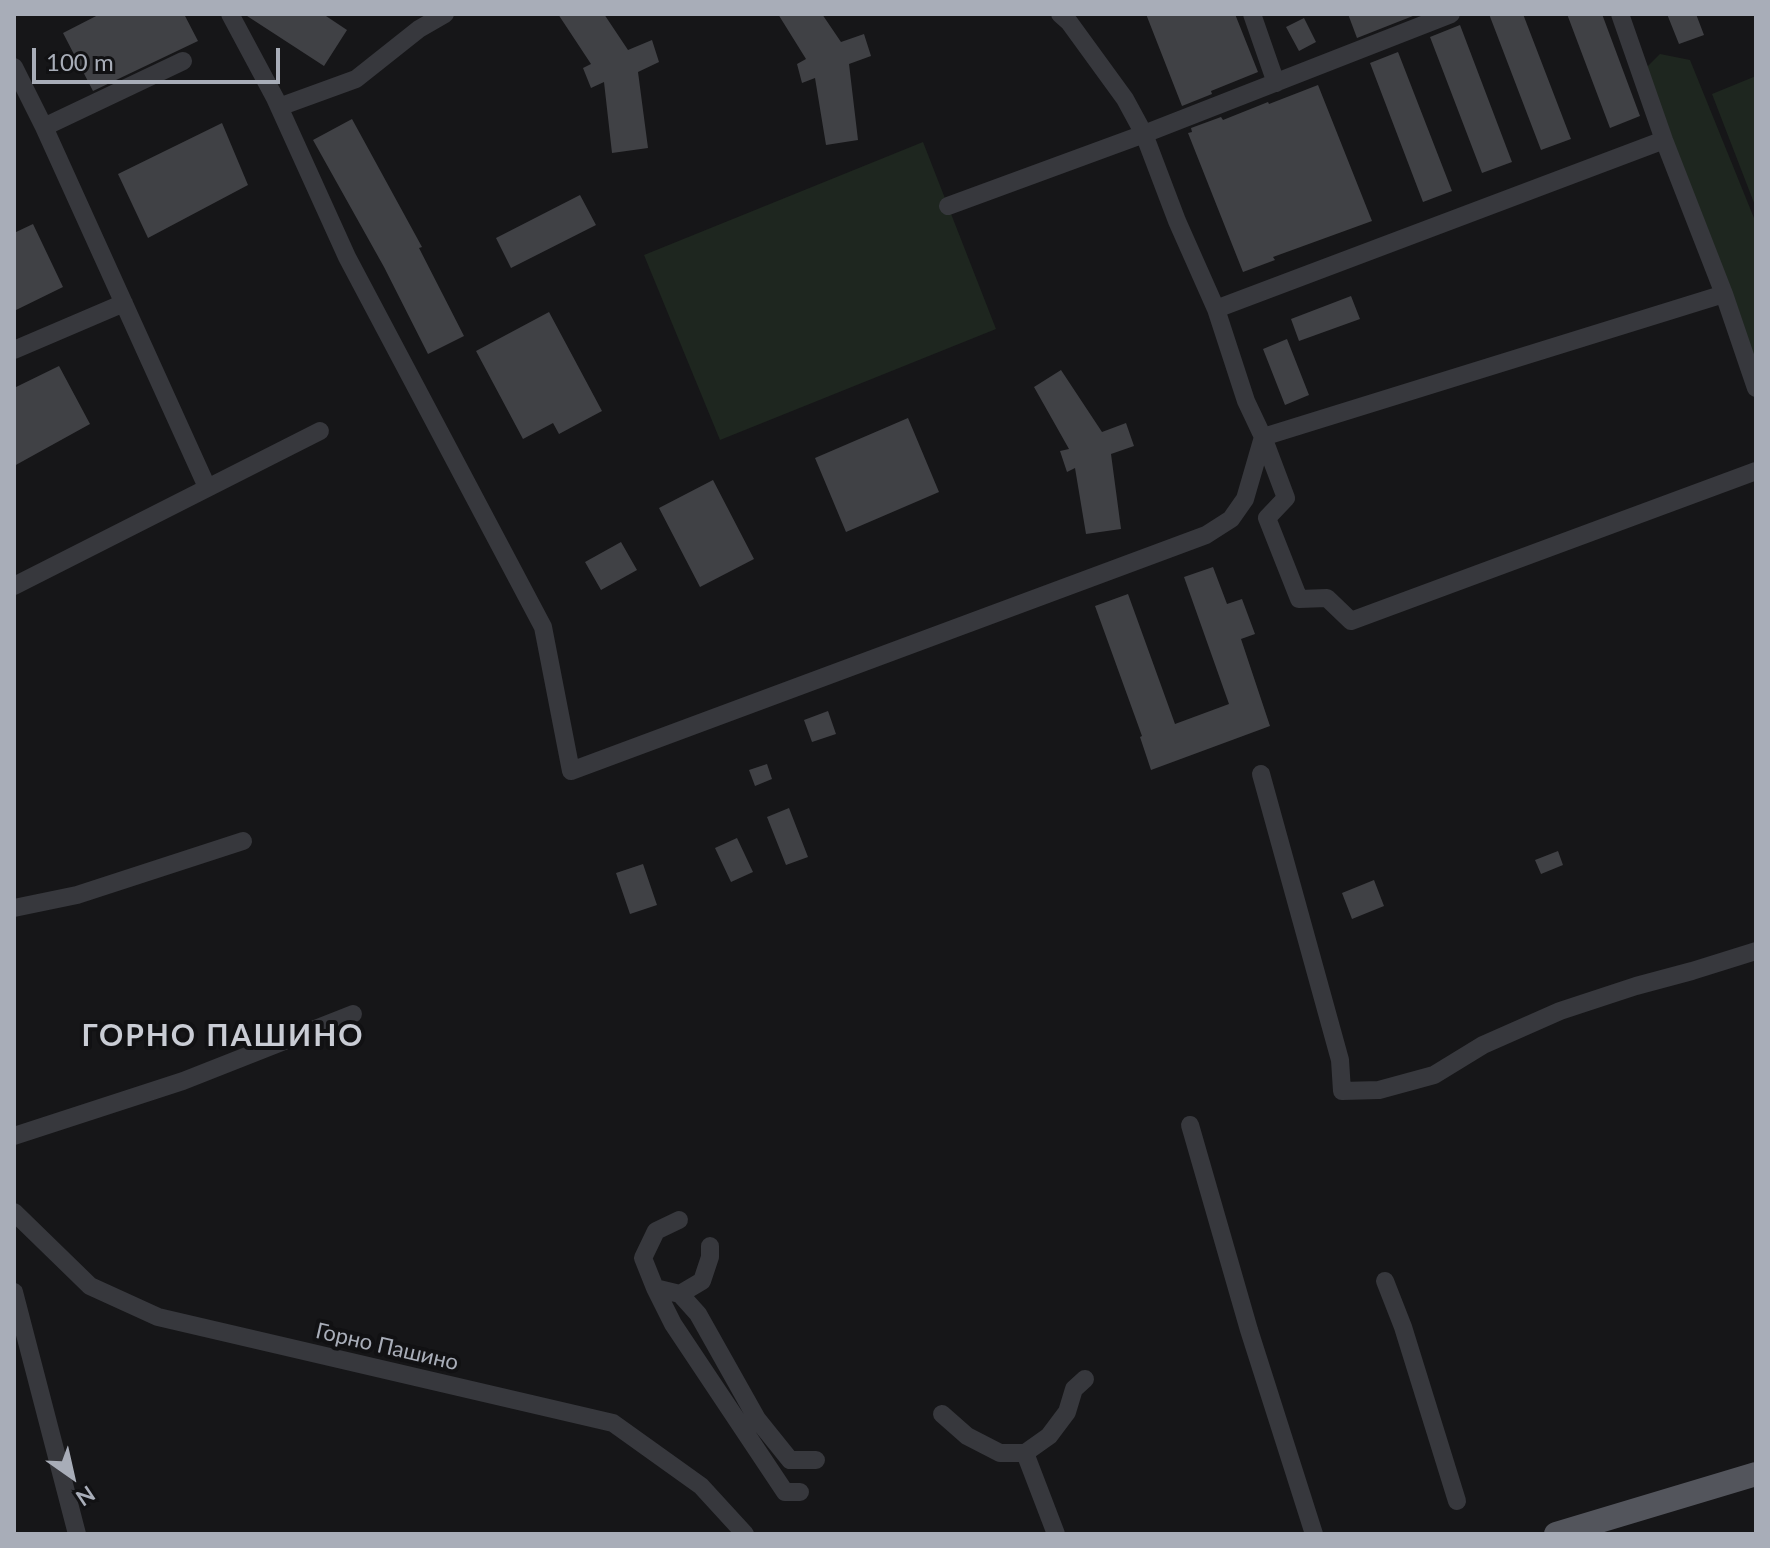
<!DOCTYPE html>
<html>
<head>
<meta charset="utf-8">
<style>
	body { margin:0 }
	#map { position:relative; width:1770px; height:1548px; overflow:hidden; background:#161618; font-family:Lato,sans-serif }
	canvas { display:block }
	.frame { position:absolute; inset:0; border:16px solid #a8adb8; pointer-events:none }
	.north { position:absolute; left:32px; top:1436px; width:80px; height:80px; -webkit-text-stroke:6px #111113; paint-order:stroke; rotate:146deg; font-size:22px; font-weight:700; line-height:32px; text-align:center; color:#a8adb8 }
	.north::after { content:''; display:block; margin:auto; width:28px; height:36px; background:#a8adb8; clip-path:polygon(50% 0,100% 100%,50% 72%,0 100%) }
	.scale { position:absolute; left:32px; top:48px; width:248px; height:36px; box-sizing:border-box; border:4px solid #a8adb8; border-top:0; padding-left:10px; font-size:24px; line-height:28px; white-space:nowrap; color:#a8adb8; -webkit-text-stroke:6px #111113; paint-order:stroke }
</style>
</head>
<body>
<div id="map">
<canvas width="1770" height="1548"></canvas>
<div class="frame"></div>
<div class="north">N</div>
<div class="scale">100 m</div>
</div>
<script>
const g = document.querySelector('canvas').getContext('2d');
g.lineJoin = 'round';
function fill(path, color) { g.fillStyle = color; g.fill(path, 'evenodd'); }
const poly = rows => new Path2D(rows.map(r => 'M' + r).join(''));
function stroke(path, color, width, dash) { g.strokeStyle = color; g.lineWidth = width; g.lineCap = dash ? 'butt' : 'round'; g.setLineDash(dash || []); g.stroke(path); }
function drawText(font, color, halo, rows, align = 'center') {
  g.font = font + ' Lato,sans-serif'; g.lineWidth = 8; g.setLineDash([]); g.textBaseline = 'middle'; g.strokeStyle = halo; g.fillStyle = color; for (const [text, x, y, turn = 0] of rows) {
    g.save(); g.translate(x, y); g.rotate((+turn || 0) * Math.PI / 180); g.textAlign = isNaN(turn) ? turn : align; if (halo) g.strokeText(text, 0, 0); g.fillText(text, 0, 0); g.restore();
  }
}
fill(poly([
	[1660,54,1690,60,1756,223,1756,378,1644,70],
	[1756,76,1756,208,1712,94],
	[923,142,996,329,720,440,644,255]
]), '#1e261f');
fill(poly([
	[100,14,184,14,198,41,93,91,63,33],
	[244,14,323,14,347,30,324,66],
	[558,14,604,14,628,50,652,40,659,62,638,72,648,148,612,153,604,82,591,88,583,68,591,64],
	[778,14,822,14,841,42,864,34,871,56,849,64,858,140,826,145,815,78,802,83,797,64,806,59],
	[1146,14,1235,14,1258,72,1211,91,1212,94,1182,106],
	[1348,14,1418,14,1357,38],
	[1489,14,1523,14,1571,139,1541,150],
	[1567,14,1602,14,1640,116,1610,128],
	[1667,14,1696,14,1704,35,1679,44],
	[1304,18,1316,42,1299,51,1286,27],
	[1460,25,1512,162,1482,173,1430,37],
	[1398,52,1452,191,1423,202,1370,63],
	[1318,85,1372,221,1273,257,1275,260,1243,272,1188,133,1192,132,1191,128,1221,117,1223,120,1268,102,1269,104],
	[352,119,422,247,419,248,464,336,428,354,384,267,313,140],
	[222,123,248,185,148,238,118,174],
	[580,195,596,225,511,268,496,238],
	[33,224,63,287,14,311,14,233],
	[1351,296,1360,319,1299,341,1291,319],
	[549,312,602,411,559,434,553,423,523,439,476,351],
	[1287,339,1309,395,1285,405,1263,349],
	[59,366,90,424,14,466,14,388],
	[1061,370,1102,432,1126,423,1134,446,1111,454,1121,529,1086,534,1075,468,1067,472,1060,451,1069,449,1034,387],
	[908,418,939,492,846,532,815,458],
	[713,480,754,559,700,587,659,508],
	[621,542,637,570,601,590,585,562],
	[1213,567,1227,604,1242,599,1255,634,1241,639,1270,726,1151,770,1140,737,1142,736,1095,606,1128,594,1175,724,1229,704,1184,577],
	[828,711,836,734,812,742,804,720],
	[767,764,772,779,755,786,749,770],
	[789,808,808,857,786,865,767,817],
	[737,838,753,872,731,882,715,848],
	[1558,851,1563,865,1541,874,1535,860],
	[643,864,657,905,630,914,616,873],
	[1374,880,1384,906,1352,919,1342,893]
]), '#404145');
stroke(poly([
	[230,14,275,98,347,257,543,627,571,771,1206,535,1231,519,1245,499,1263,437,1246,401,1216,309,1177,221,1144,134,1125,99,1069,22,1060,14],
	[1252,14,1276,83],
	[1620,14,1664,140,1724,294,1756,388],
	[14,67,44,127,207,487],
	[279,107,356,79,419,29,445,14],
	[44,127,183,61],
	[948,206,1144,134,1451,14],
	[1724,294,1263,437,1286,498,1267,518,1299,599,1327,598,1351,621,1756,471],
	[1216,309,1664,140],
	[14,350,124,303],
	[14,586,320,431],
	[1261,774,1340,1060,1342,1091,1379,1090,1434,1075,1483,1045,1560,1011,1636,986,1692,971,1756,951],
	[14,908,77,895,243,841],
	[1190,1125,1249,1330,1314,1534],
	[14,1136,183,1081,353,1014],
	[14,1212,90,1286,158,1317,613,1423,701,1486,745,1534],
	[679,1220,656,1231,643,1258,655,1288,680,1294,702,1281,710,1257,710,1246],
	[1385,1281,1403,1327,1457,1501],
	[655,1288,673,1324,785,1492,800,1492],
	[14,1292,77,1534],
	[680,1294,698,1314,757,1419,790,1460,816,1460],
	[942,1414,967,1436,1000,1453,1025,1453,1049,1436,1067,1412,1074,1389,1085,1379],
	[1025,1453,1056,1534]
]), '#37383d', 18);
stroke(poly([
	[1556,1534,1756,1474]
]), '#53555c', 24);
drawText('22px', '#a8adb8', '#111113', [
	["Горно Пашино",387,1347,13]
]);
g.letterSpacing = '2px';
drawText('bold 30px', '#c9ccd4', '#111113', [
	["ГОРНО ПАШИНО",223,1036]
]);
g.letterSpacing = '0px';
</script>
</body>
</html>
